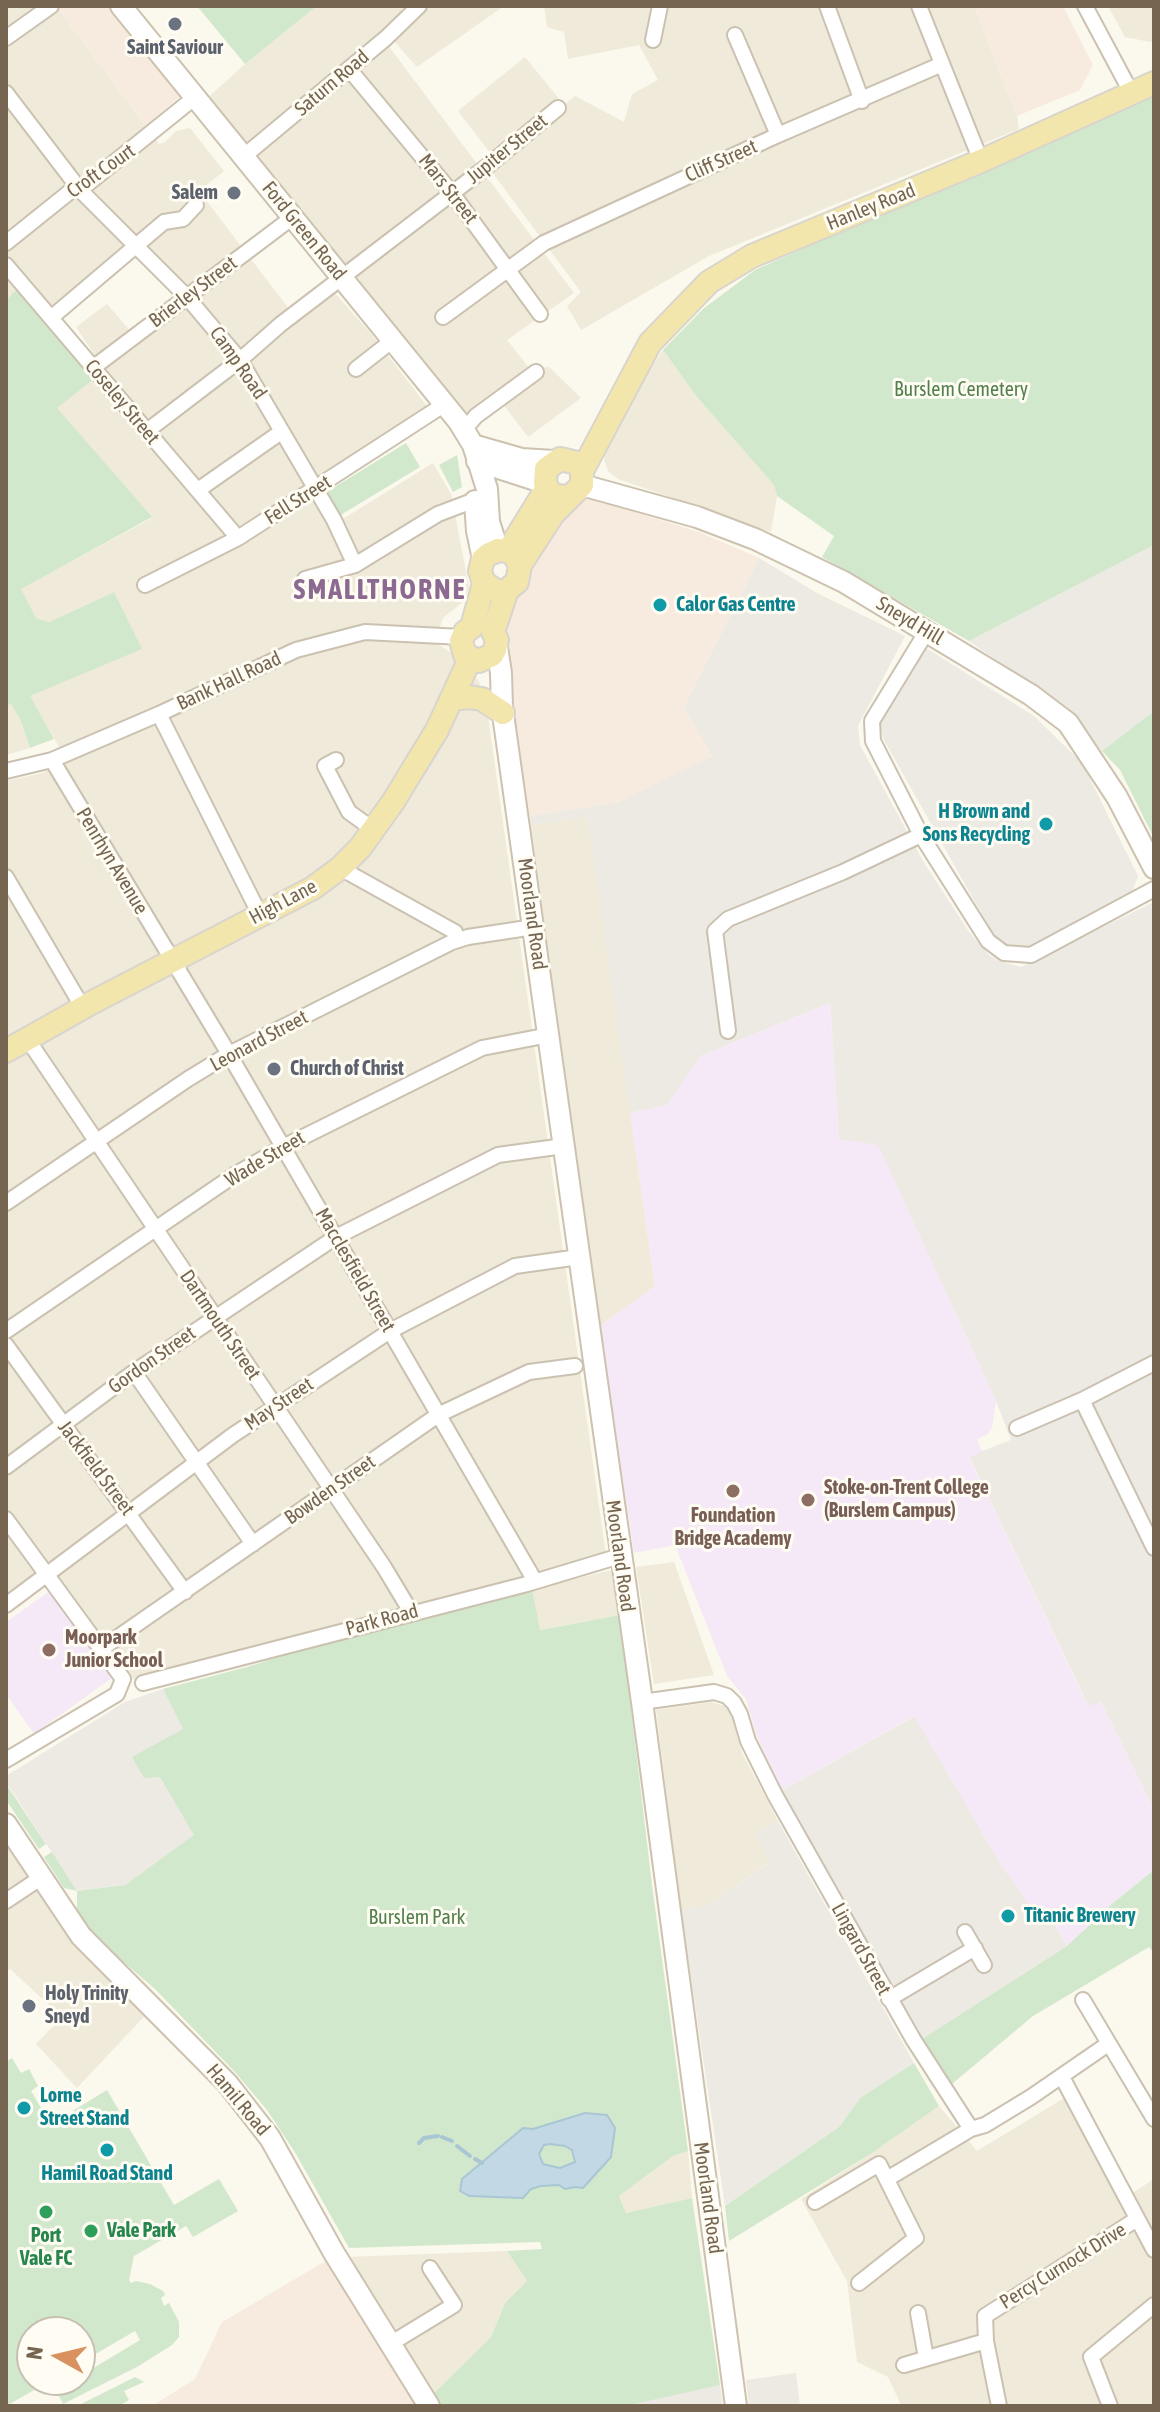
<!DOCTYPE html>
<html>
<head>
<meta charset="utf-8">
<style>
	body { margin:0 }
	#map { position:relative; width:1160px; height:2412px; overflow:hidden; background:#fbf8ed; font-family:"Asap Condensed",sans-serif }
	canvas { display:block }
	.frame { position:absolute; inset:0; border:8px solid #756551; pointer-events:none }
	.north { position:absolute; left:16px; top:2316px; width:80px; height:80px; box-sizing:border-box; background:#fefcf3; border:2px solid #c7c0b2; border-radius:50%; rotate:278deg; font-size:22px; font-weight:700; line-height:32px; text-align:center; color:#756551 }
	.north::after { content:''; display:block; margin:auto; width:28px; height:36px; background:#d8915f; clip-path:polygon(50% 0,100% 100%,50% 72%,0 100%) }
</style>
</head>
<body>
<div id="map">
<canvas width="1160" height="2412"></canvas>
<div class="frame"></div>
<div class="north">N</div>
</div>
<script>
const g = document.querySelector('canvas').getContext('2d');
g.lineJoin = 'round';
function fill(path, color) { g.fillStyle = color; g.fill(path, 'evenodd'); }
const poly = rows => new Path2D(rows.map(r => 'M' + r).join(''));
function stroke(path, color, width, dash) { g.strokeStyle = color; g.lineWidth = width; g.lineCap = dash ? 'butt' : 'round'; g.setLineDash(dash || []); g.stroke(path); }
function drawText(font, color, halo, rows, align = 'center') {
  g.font = font + ' "Asap Condensed",sans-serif'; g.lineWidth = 6; g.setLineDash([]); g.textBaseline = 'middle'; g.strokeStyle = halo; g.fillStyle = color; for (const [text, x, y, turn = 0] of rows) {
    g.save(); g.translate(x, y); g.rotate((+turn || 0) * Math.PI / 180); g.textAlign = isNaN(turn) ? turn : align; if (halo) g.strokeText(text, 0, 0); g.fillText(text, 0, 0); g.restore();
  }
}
fill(poly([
	[6,6,56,6,159,144,165,142,176,131,190,128,224,171,199,191,289,309,326,283,372,335,430,410,317,486,338,522,433,463,451,494,469,587,464,601,443,618,435,642,454,655,479,681,488,716,606,1556,134,1680,54,1575,6,1611,6,781,43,773,67,760,29,696,114,592,49,622,36,618,20,589,152,518,55,407,102,366,76,327,107,304,132,333,179,296,136,250,59,315,29,279,6,301],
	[317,6,403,6,394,38,430,6,504,6,417,67,393,40,390,48,574,293,507,340,530,369,549,367,581,398,528,437,502,403,466,423,204,101,245,64],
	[544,6,985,6,976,11,1017,116,1019,129,709,256,581,330,567,306,581,292,486,164,494,158,458,111,525,57,564,105,575,96,624,122,632,94,658,80,639,45,568,59,564,32,547,27],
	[1108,6,1154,6,1154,40,1150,42,1125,37],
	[663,350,697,397,774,485,777,496,771,532,618,479,608,471,604,460,606,450,645,376],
	[11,704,21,721,30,748,6,755,6,706],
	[588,817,655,1286,600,1326,531,825],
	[674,1562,714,1675,654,1684,636,1567],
	[612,1570,620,1615,539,1630,532,1589],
	[711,1702,725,1706,730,1712,742,1753,778,1821,755,1832,770,1862,708,1905,681,1910,656,1710],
	[6,1832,153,2007,77,2088,36,2044,62,2017,10,1969,6,1972],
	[1066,2097,1122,2200,1154,2179,1154,2406,901,2405,888,2377,857,2362,847,2281,801,2199,872,2153,939,2106,977,2151],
	[688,2151,692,2198,626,2213,619,2196,673,2156],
	[507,2251,527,2281,505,2303,491,2337,432,2395,347,2257]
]), '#efead9');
fill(poly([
	[56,6,110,6,180,96,146,126],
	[985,6,1063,6,1093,65,1080,90,1017,116,976,11],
	[586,497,699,532,759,558,684,707,712,756,619,802,530,816,506,695,503,654,508,613,521,581,564,507],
	[338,2259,429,2406,152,2406,195,2379,222,2322,324,2262]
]), '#f7ebdf');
fill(poly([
	[1154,545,1154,711,1102,751,1068,711,969,641],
	[759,558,817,593,905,636,858,726,860,745,923,861,969,932,989,955,999,961,1021,967,1154,902,1154,1810,1101,1702,1089,1707,969,1456,1011,1440,996,1401,878,1146,839,1140,830,1003,701,1056,667,1105,630,1113,588,817,531,825,530,816,619,802,712,756,684,707],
	[923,646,1034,716,1082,763,1138,876,1133,890,1026,948,1003,943,994,936,884,740,879,725,880,718],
	[163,1689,184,1729,133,1757,160,1776,195,1835,125,1885,77,1891,6,1782,6,1776,125,1702],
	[915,1716,1000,1863,1038,1918,1049,1914,1067,1946,922,2039,867,1947,781,1791],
	[778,1821,914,2063,860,2098,839,2127,725,2206,681,1910,708,1905,769,1863,755,1832],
	[796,2373,800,2406,749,2406,746,2380],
	[720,2385,723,2406,625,2406,625,2404]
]), '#edeae4');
fill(poly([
	[830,1003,839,1139,878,1145,996,1401,992,1428,987,1435,977,1439,982,1452,969,1457,1088,1706,1101,1702,1154,1810,1154,1870,1113,1903,1067,1946,1049,1914,1038,1918,1000,1863,914,1716,781,1791,757,1737,746,1699,727,1676,675,1545,634,1553,600,1326,655,1286,630,1113,667,1105,701,1056],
	[50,1591,112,1678,34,1734,6,1694,6,1622]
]), '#f5e9f8');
fill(poly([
	[197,6,317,6,245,64],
	[1154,93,1154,545,969,641,822,557,834,536,777,496,774,485,697,397,663,350,703,309,755,270],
	[23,284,100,374,57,408,152,517,21,589,36,618,49,622,114,592,142,649,30,696,54,739,30,748,21,721,11,704,6,706,6,300],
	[406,443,420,467,339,516,325,493],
	[457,455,462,487,453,492,439,465],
	[1154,711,1154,838,1120,770,1102,751],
	[532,1589,540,1630,620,1615,652,1885,688,2151,673,2156,619,2196,626,2213,692,2198,720,2385,625,2406,439,2406,432,2395,491,2337,505,2303,527,2281,507,2251,542,2249,540,2242,349,2248,296,2154,267,2110,234,2071,156,1990,96,1938,77,1909,77,1891,64,1888,44,1857,52,1852,77,1891,125,1885,194,1835,160,1777,144,1778,132,1757,183,1729,163,1689,247,1667,391,1622],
	[6,1784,46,1844,39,1849,6,1800],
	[1154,1870,1154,1953,1149,1947,1033,2016,952,2084,922,2039,1067,1946,1113,1903],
	[12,2058,21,2073,29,2069,38,2086,31,2091,51,2124,107,2090,174,2205,219,2179,238,2211,193,2237,186,2226,134,2256,129,2280,131,2283,136,2281,150,2284,163,2291,165,2295,161,2298,164,2306,169,2303,179,2322,179,2337,172,2345,137,2367,63,2404,56,2390,73,2380,80,2380,80,2376,140,2340,135,2331,80,2363,80,2332,32,2332,32,2380,52,2380,6,2406,6,2062],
	[914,2063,939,2106,872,2153,729,2241,725,2206,839,2127,860,2098],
	[135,2377,144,2382,124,2391,129,2400,119,2406,77,2406]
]), '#d2e8cc');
const water = poly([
	[585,2113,607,2115,615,2128,611,2157,583,2188,575,2187,565,2189,559,2185,541,2186,531,2189,523,2198,469,2196,460,2191,462,2179,523,2128,533,2129,585,2113],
	[550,2144,565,2146,572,2150,575,2162,560,2168,543,2164,539,2154,544,2145,550,2144]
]);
fill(water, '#c2d8e4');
stroke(water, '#a9c6d4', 2);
stroke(poly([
	[442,2137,452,2141],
	[419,2143,424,2138,438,2136],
	[457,2146,470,2156],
	[475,2159,482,2163]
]), '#a9c6d4', 4);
const street = poly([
	[827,6,862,101],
	[919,6,981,161],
	[1085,6,1132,94],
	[735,35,778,135],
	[6,38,51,6],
	[653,40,660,6],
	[349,69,452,193,540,314],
	[6,93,77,186],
	[243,157,386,38,419,6],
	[80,190,187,297,240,360,334,520,355,565],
	[6,243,77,186,80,190,194,98],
	[6,265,238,538],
	[52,317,164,222,183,219,196,205],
	[443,317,544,243,778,135,940,65],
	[94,367,293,217],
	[356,369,393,340],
	[464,430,476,416,536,372],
	[147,431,240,360,281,324,485,168,558,108],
	[198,490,281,432],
	[305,579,355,565,438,514,475,500],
	[145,585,238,538,445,404],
	[927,631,872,721,873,741,921,835,988,941,1004,953,1031,955,1154,889],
	[159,714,260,915],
	[52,760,229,1054,535,1581],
	[336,760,325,766,349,812,374,830],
	[6,771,52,760,159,714,296,650,365,632,462,637],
	[340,868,455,932,457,940],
	[6,877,83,1008],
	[728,1031,715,931,728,919,843,872,921,835],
	[28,1040,384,1567,411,1612],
	[6,1203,188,1079,229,1054,452,942,468,937,534,927],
	[6,1331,236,1174,283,1147,482,1048,549,1035],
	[6,1345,185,1592],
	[134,1372,253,1544],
	[1082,1400,1154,1548],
	[1017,1428,1082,1400,1154,1363],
	[6,1467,134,1372,336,1237,498,1155,564,1146],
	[6,1519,123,1679,117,1694,6,1760],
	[6,1605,233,1435,390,1331,515,1266,579,1257],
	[101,1649,438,1415,529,1372,575,1366],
	[143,1683,527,1584,620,1556],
	[642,1702,714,1692,727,1696,734,1703,740,1714,748,1741,775,1795,913,2039,971,2129,985,2125,1031,2097,1108,2044],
	[6,1901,42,1877],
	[965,1932,984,1965],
	[889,1999,975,1948],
	[1083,2000,1154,2119],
	[1062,2077,1154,2250],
	[887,2179,971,2129],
	[815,2202,879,2164,916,2238,859,2283],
	[918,2313,926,2358],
	[390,2344,454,2305,430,2268],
	[904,2365,986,2341],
	[999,2406,986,2341,985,2316,1137,2219],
	[1110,2406,1091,2357,1154,2305]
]);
const secondary = poly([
	[121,6,459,422,473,445,487,489,489,522,498,550],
	[473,445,522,459,554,461],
	[477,461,545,483],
	[582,485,697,517,755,539,844,582,1031,695,1068,723,1117,797,1154,868],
	[475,501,477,531,483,559],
	[497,647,501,673,502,707,642,1702,736,2406],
	[6,1824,81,1936,227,2083,270,2138,334,2253,429,2406]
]);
const primary = poly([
	[582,471,650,343,709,282,752,256,981,161,1154,83],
	[508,551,547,488],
	[484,583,472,627,465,632,461,641,465,655,479,661,492,655,495,650,497,640,493,632,507,590,517,582,520,565,553,514,582,485,582,471,577,463,560,459,546,469,545,483,550,493,556,496,568,497],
	[495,590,484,583,480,571,483,559,489,554,498,550,508,551,514,555,520,565],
	[452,699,469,697,482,699,503,713],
	[6,1051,93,1002,313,888,340,868,360,848,393,802,437,730,470,659]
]);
stroke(street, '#cbc1b0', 18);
stroke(secondary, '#cdc2af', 24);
stroke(primary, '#d8d4ce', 26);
stroke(street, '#fff', 14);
stroke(secondary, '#fff', 20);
stroke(primary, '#f3e6ac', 22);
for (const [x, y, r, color] of [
	[175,24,8,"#6b7280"],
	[234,193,8,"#6b7280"],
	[660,605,8,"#0f9aa8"],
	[1046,824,8,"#0f9aa8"],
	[274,1069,8,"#6b7280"],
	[733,1491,8,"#8d6e63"],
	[808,1500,8,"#8d6e63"],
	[49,1650,8,"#8d6e63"],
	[1008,1916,8,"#0f9aa8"],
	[29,2006,8,"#6b7280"],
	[24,2108,8,"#0f9aa8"],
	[107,2150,8,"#0f9aa8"],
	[46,2212,8,"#2e9e5b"],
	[91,2231,8,"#2e9e5b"]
]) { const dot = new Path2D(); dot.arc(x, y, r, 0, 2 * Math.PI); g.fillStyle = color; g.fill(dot); stroke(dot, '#fefcf3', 3); }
drawText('bold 20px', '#5b616d', '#fefcf3', [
	["Saint Saviour",175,48,"center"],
	["Salem",218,193,"right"],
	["Church of Christ",290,1069],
	["Holy Trinity",45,1994],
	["Sneyd",45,2017]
], 'left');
drawText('20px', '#756551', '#fefcf3', [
	["Saturn Road",332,83,-40],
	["Jupiter Street",507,149,-39],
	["Cliff Street",721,161,-24],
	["Croft Court",101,171,-35],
	["Mars Street",448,189,52],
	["Hanley Road",871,207,-22],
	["Ford Green Road",304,231,51],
	["Brierley Street",193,292,-37],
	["Camp Road",238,363,55],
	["Coseley Street",122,402,50],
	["Fell Street",298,500,-32],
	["Sneyd Hill",910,621,31],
	["Bank Hall Road",229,681,-25],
	["Penrhyn Avenue",112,861,59],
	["High Lane",283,902,-28],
	["Moorland Road",532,914,82],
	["Leonard Street",259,1041,-28],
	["Wade Street",265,1159,-31],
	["Macclesfield Street",355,1270,60],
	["Dartmouth Street",220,1325,56],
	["Gordon Street",152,1360,-35],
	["May Street",279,1404,-34],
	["Jackfield Street",96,1468,53],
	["Bowden Street",330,1490,-35],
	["Moorland Road",620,1556,82],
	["Park Road",382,1620,-15],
	["Lingard Street",861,1949,61],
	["Hamil Road",238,2100,50],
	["Moorland Road",708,2198,82],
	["Percy Curnock Drive",1063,2266,-32]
]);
drawText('20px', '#537f4d', '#fefcf3', [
	["Burslem Cemetery",961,390],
	["Burslem Park",417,1918]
]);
drawText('bold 20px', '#0d838f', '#fefcf3', [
	["Calor Gas Centre",676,605],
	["H Brown and",1030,812,"right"],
	["Sons Recycling",1030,835,"right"],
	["Titanic Brewery",1024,1916],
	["Lorne",40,2096],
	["Street Stand",40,2119],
	["Hamil Road Stand",107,2174,"center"]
], 'left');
drawText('bold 20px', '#785e54', '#fefcf3', [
	["Stoke-on-Trent College",824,1488],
	["(Burslem Campus)",824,1511],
	["Foundation",733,1516,"center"],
	["Bridge Academy",733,1539,"center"],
	["Moorpark",65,1638],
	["Junior School",65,1661]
], 'left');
drawText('bold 20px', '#27864d', '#fefcf3', [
	["Vale Park",107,2231],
	["Port",46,2236,"center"],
	["Vale FC",46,2259,"center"]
], 'left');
g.letterSpacing = '2px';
drawText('bold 28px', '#8b6990', '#fefcf3', [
	["SMALLTHORNE",380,590]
]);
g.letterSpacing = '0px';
</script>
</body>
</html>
